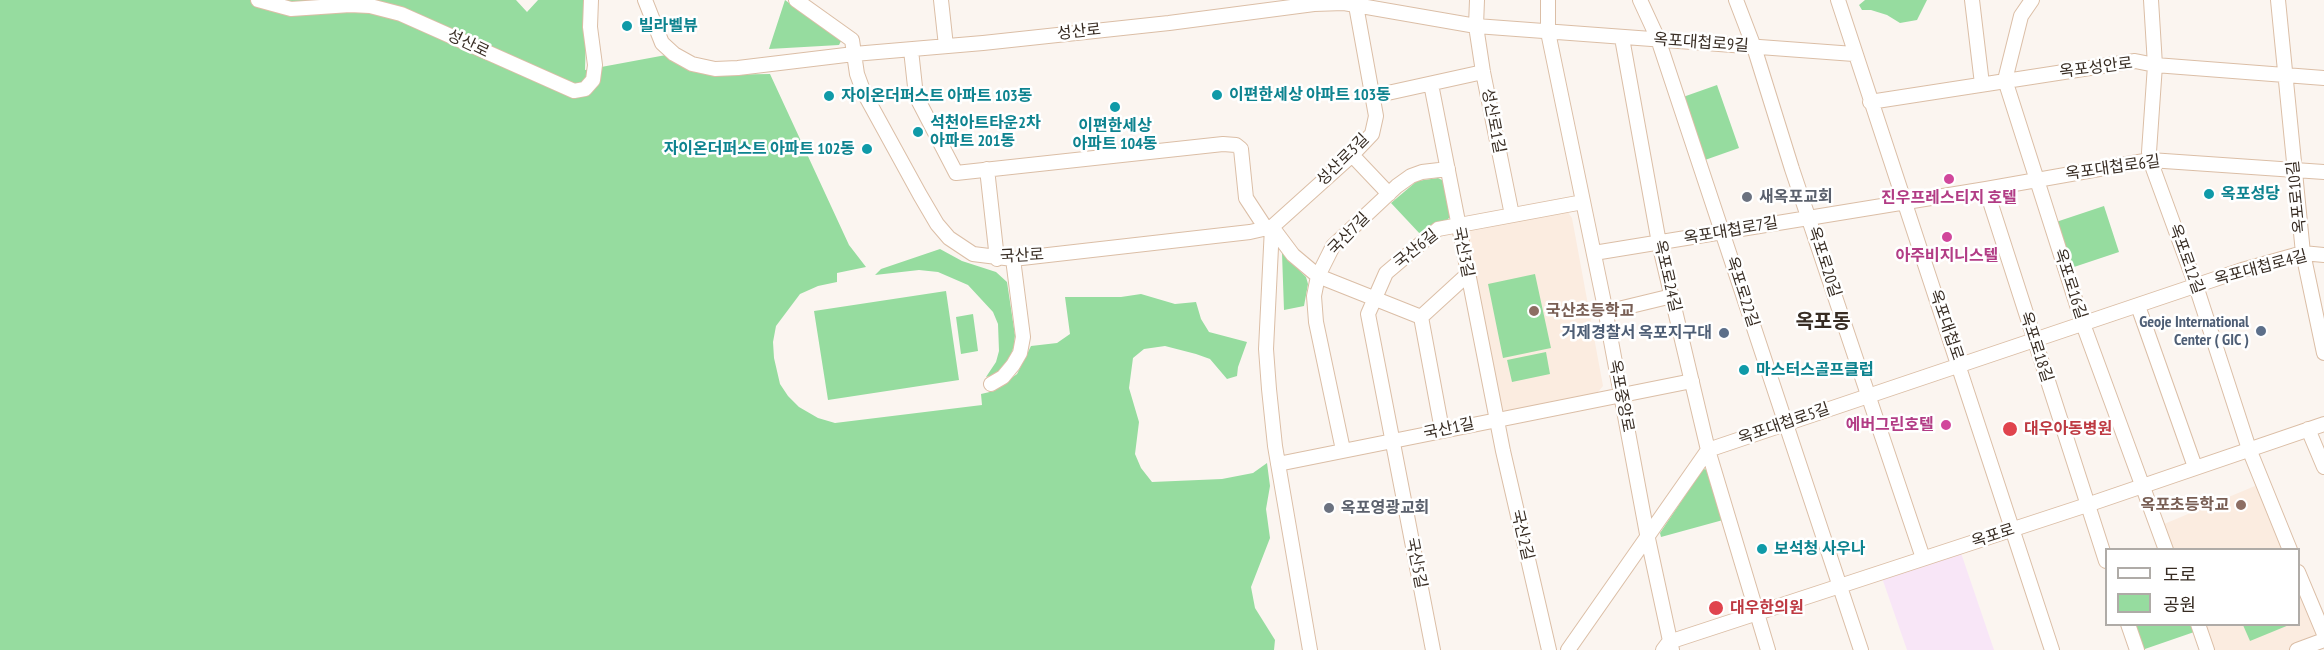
<!DOCTYPE html>
<html>
<head>
<meta charset="utf-8">
<style>
	body { margin:0 }
	#map { position:relative; width:2324px; height:650px; overflow:hidden; background:#fbf5f0; font-family:"PT Sans Narrow","Noto Sans KR",sans-serif }
	canvas { display:block }
	.legend { position:absolute; left:2105px; top:548px; width:195px; height:78px; box-sizing:border-box; background:#fff; border:2px solid #afaba7; margin:0; padding:8px 10px; list-style:none; font-size:18px; color:#372c23 }
	.legend li { display:flex; align-items:center; gap:12px; height:30px }
	.legend b { width:30px; border:2px solid #afaba7 }
</style>
</head>
<body>
<div id="map">
<canvas width="2324" height="650"></canvas>
<ul class="legend">
<li><b style="height:8px;background:#fff"></b>도로</li>
<li><b style="height:16px;background:#96dc9f"></b>공원</li>
</ul>
</div>
<script>
const g = document.querySelector('canvas').getContext('2d');
g.lineJoin = 'round';
function fill(path, color) { g.fillStyle = color; g.fill(path, 'evenodd'); }
const poly = rows => new Path2D(rows.map(r => 'M' + r).join(''));
function stroke(path, color, width, dash) { g.strokeStyle = color; g.lineWidth = width; g.lineCap = dash ? 'butt' : 'round'; g.setLineDash(dash || []); g.stroke(path); }
function drawText(font, color, halo, rows, align = 'center') {
  g.font = font + ' "PT Sans Narrow","Noto Sans KR",sans-serif'; g.lineWidth = 5; g.setLineDash([]); g.textBaseline = 'middle'; g.strokeStyle = halo; g.fillStyle = color; for (const [text, x, y, turn = 0] of rows) {
    g.save(); g.translate(x, y); g.rotate((+turn || 0) * Math.PI / 180); g.textAlign = isNaN(turn) ? turn : align; if (halo) g.strokeText(text, 0, 0); g.fillText(text, 0, 0); g.restore();
  }
}
fill(poly([
	[1959,547,1994,650,1907,650,1880,572]
]), '#f8e6f7');
fill(poly([
	[1567,211,1572,218,1603,386,1597,393,1505,411,1497,406,1463,237,1467,232],
	[2262,483,2290,549,2166,549,2157,527],
	[2299,572,2324,634,2297,650,2207,650,2198,625,2298,624]
]), '#fbece0');
fill(poly([
	[0,0,516,0,527,12,538,0,587,0,585,70,666,55,687,68,712,75,770,74,849,245,866,267,837,273,837,282,818,286,800,294,776,326,773,342,774,358,780,384,788,396,799,407,818,418,835,423,982,405,981,394,994,391,1017,374,1031,346,1057,343,1070,334,1065,297,1121,297,1141,294,1175,304,1196,302,1201,319,1209,332,1247,342,1238,367,1237,376,1227,379,1210,359,1196,354,1165,346,1144,349,1133,358,1129,388,1139,422,1135,454,1141,468,1152,482,1222,479,1253,473,1267,463,1270,486,1266,509,1270,538,1251,587,1255,608,1275,640,1274,650,0,650],
	[785,0,841,41,839,45,769,49],
	[1865,0,1927,0,1917,20,1900,23,1887,15,1871,10,1862,10,1859,5],
	[1717,85,1739,148,1705,160,1683,97],
	[1438,178,1446,182,1451,215,1446,222,1421,235,1391,203,1417,181],
	[2104,206,2119,252,2071,268,2056,222],
	[940,249,962,261,996,272,1007,282,1015,335,1014,346,1010,357,995,375,986,377,996,362,999,351,998,324,993,312,968,285,938,272,919,270,875,275,881,269],
	[1282,253,1306,277,1308,284,1304,306,1284,310],
	[1535,274,1551,348,1503,358,1488,284],
	[946,291,959,380,828,400,814,311],
	[973,314,978,351,961,354,956,317],
	[1546,352,1550,374,1512,382,1507,360],
	[1703,469,1709,470,1723,520,1661,537,1660,533],
	[2128,625,2198,625,2200,630,2142,650],
	[2243,625,2289,625,2250,641]
]), '#96dc9f');
const minor = poly([
	[258,0,291,9,350,5,370,6,401,14,574,91,585,89,593,80,595,65,590,27,591,0],
	[645,0,662,43,674,54,692,64,715,69,738,68,854,54,983,43,1169,23,1314,4,1344,3,1476,26,1854,54],
	[796,0,852,40,857,74,864,93,920,195,937,224,949,238,973,254,1013,259,1250,232,1272,227],
	[941,0,946,46],
	[1477,0,1476,26,1483,72,1512,215],
	[1548,0,1548,32,1603,298,1647,534,1672,650],
	[1640,0,1658,39,1861,650],
	[1736,0,1754,47,1792,169,1923,558],
	[1838,0,2052,650],
	[1972,0,1982,84],
	[2032,0,2021,16,2005,80,2083,324,2166,550],
	[2151,0,2155,65,2149,152,2150,160,2196,286,2249,449,2290,550],
	[2278,0,2303,253,2324,353],
	[1622,38,1659,243,1708,450,1768,650],
	[911,50,916,96,956,173,1223,144,1236,145,1241,149,1246,198,1265,227],
	[1431,84,1503,451,1549,650],
	[1374,96,1483,72],
	[1870,102,2135,61,2155,65,2324,78],
	[1352,155,1389,194],
	[987,169,997,259],
	[1986,189,2106,561],
	[1272,227,1266,349,1269,389,1275,446,1310,650],
	[1272,227,1352,155,1372,134,1376,116,1355,0],
	[1272,227,1293,255,1318,276,1421,317],
	[1594,253,1986,189,2150,160,2324,172],
	[2138,306,2195,467],
	[1606,312,1672,296],
	[991,384,1003,377,1013,365,1020,353,1023,337,1013,259],
	[2308,429,2324,467],
	[1442,430,1421,317,1468,274],
	[1343,450,1316,322,1314,296,1318,276,1333,246,1397,186,1411,176,1422,172,1448,169],
	[1278,464,1692,381],
	[2298,572,2324,634],
	[2128,624,2137,650],
	[2198,624,2207,650],
	[1433,650,1368,314,1386,273,1438,229,1583,202],
	[1568,650,1708,450,2242,270,2303,253,2324,255],
	[1663,650,1669,642,2087,505,2324,424],
	[2297,650,2324,640]
]);
stroke(minor, '#dbbea6', 16);
stroke(minor, '#fff', 14);
for (const [x, y, r, color] of [
	[627,26,6,"#0f9aa8"],
	[1217,95,6,"#0f9aa8"],
	[829,96,6,"#0f9aa8"],
	[1115,107,6,"#0f9aa8"],
	[918,132,6,"#0f9aa8"],
	[867,149,6,"#0f9aa8"],
	[1949,179,6,"#d1479c"],
	[2209,194,6,"#0f9aa8"],
	[1747,197,6,"#6b7280"],
	[1947,237,6,"#d1479c"],
	[1534,311,6,"#8d6e63"],
	[2261,331,6,"#5c6f8a"],
	[1724,333,6,"#5c6f8a"],
	[1744,370,6,"#0f9aa8"],
	[1946,425,6,"#d1479c"],
	[2010,429,8,"#e0444e"],
	[2241,505,6,"#8d6e63"],
	[1329,508,6,"#6b7280"],
	[1762,549,6,"#0f9aa8"],
	[1716,608,8,"#e0444e"]
]) { const dot = new Path2D(); dot.arc(x, y, r, 0, 2 * Math.PI); g.fillStyle = color; g.fill(dot); stroke(dot, '#fff', 2); }
drawText('bold 16px', '#0d838f', '#fff', [
	["빌라벨뷰",639,26],
	["이편한세상 아파트 103동",1229,95],
	["자이온더퍼스트 아파트 103동",841,96],
	["석천아트타운2차",930,123],
	["아파트 201동",930,141],
	["이편한세상",1115,126,"center"],
	["아파트 104동",1115,144,"center"],
	["자이온더퍼스트 아파트 102동",855,149,"right"],
	["옥포성당",2221,194],
	["마스터스골프클럽",1756,370],
	["보석청 사우나",1774,549]
], 'left');
drawText('16px', '#372c23', '#fff', [
	["성산로",1079,32,-6],
	["옥포대첩로9길",1701,43,4],
	["성산로",468,44,25],
	["옥포성안로",2096,68,-7],
	["성산로1길",1493,121,79],
	["성산로3길",1343,160,-45],
	["옥포대첩로6길",2113,168,-8],
	["옥포로10길",2297,197,-96],
	["옥포대첩로7길",1731,231,-10],
	["국산7길",1349,234,-46],
	["국산6길",1416,249,-39],
	["국산3길",1463,252,79],
	["국산로",1022,256,-3],
	["옥포로12길",2186,259,70],
	["옥포로20길",1824,262,72],
	["옥포대첩로4길",2261,268,-15],
	["옥포로24길",1667,276,77],
	["옥포로16길",2070,284,72],
	["옥포로22길",1742,292,72],
	["옥포대첩로",1946,325,71],
	["옥포로18길",2036,347,72],
	["옥포중앙로",1621,396,79],
	["옥포대첩로5길",1784,424,-19],
	["국산1길",1449,429,-12],
	["국산2길",1522,535,77],
	["옥포로",1993,536,-18],
	["국산5길",1416,563,79]
]);
drawText('bold 16px', '#5b616d', '#fff', [
	["새옥포교회",1759,197],
	["옥포영광교회",1341,508]
], 'left');
drawText('bold 16px', '#b23c85', '#fff', [
	["진우프레스티지 호텔",1949,198],
	["아주비지니스텔",1947,256],
	["에버그린호텔",1934,425,"right"]
]);
drawText('bold 16px', '#785e54', '#fff', [
	["국산초등학교",1546,311],
	["옥포초등학교",2229,505,"right"]
], 'left');
drawText('bold 16px', '#4e5e75', '#fff', [
	["Geoje International",2249,322],
	["Center ( GIC )",2249,340],
	["거제경찰서 옥포지구대",1712,333]
], 'right');
drawText('bold 16px', '#be3a42', '#fff', [
	["대우아동병원",2024,429],
	["대우한의원",1730,608]
], 'left');
drawText('bold 20px', '#372c23', '#fff', [
	["옥포동",1823,322]
]);
</script>
</body>
</html>
